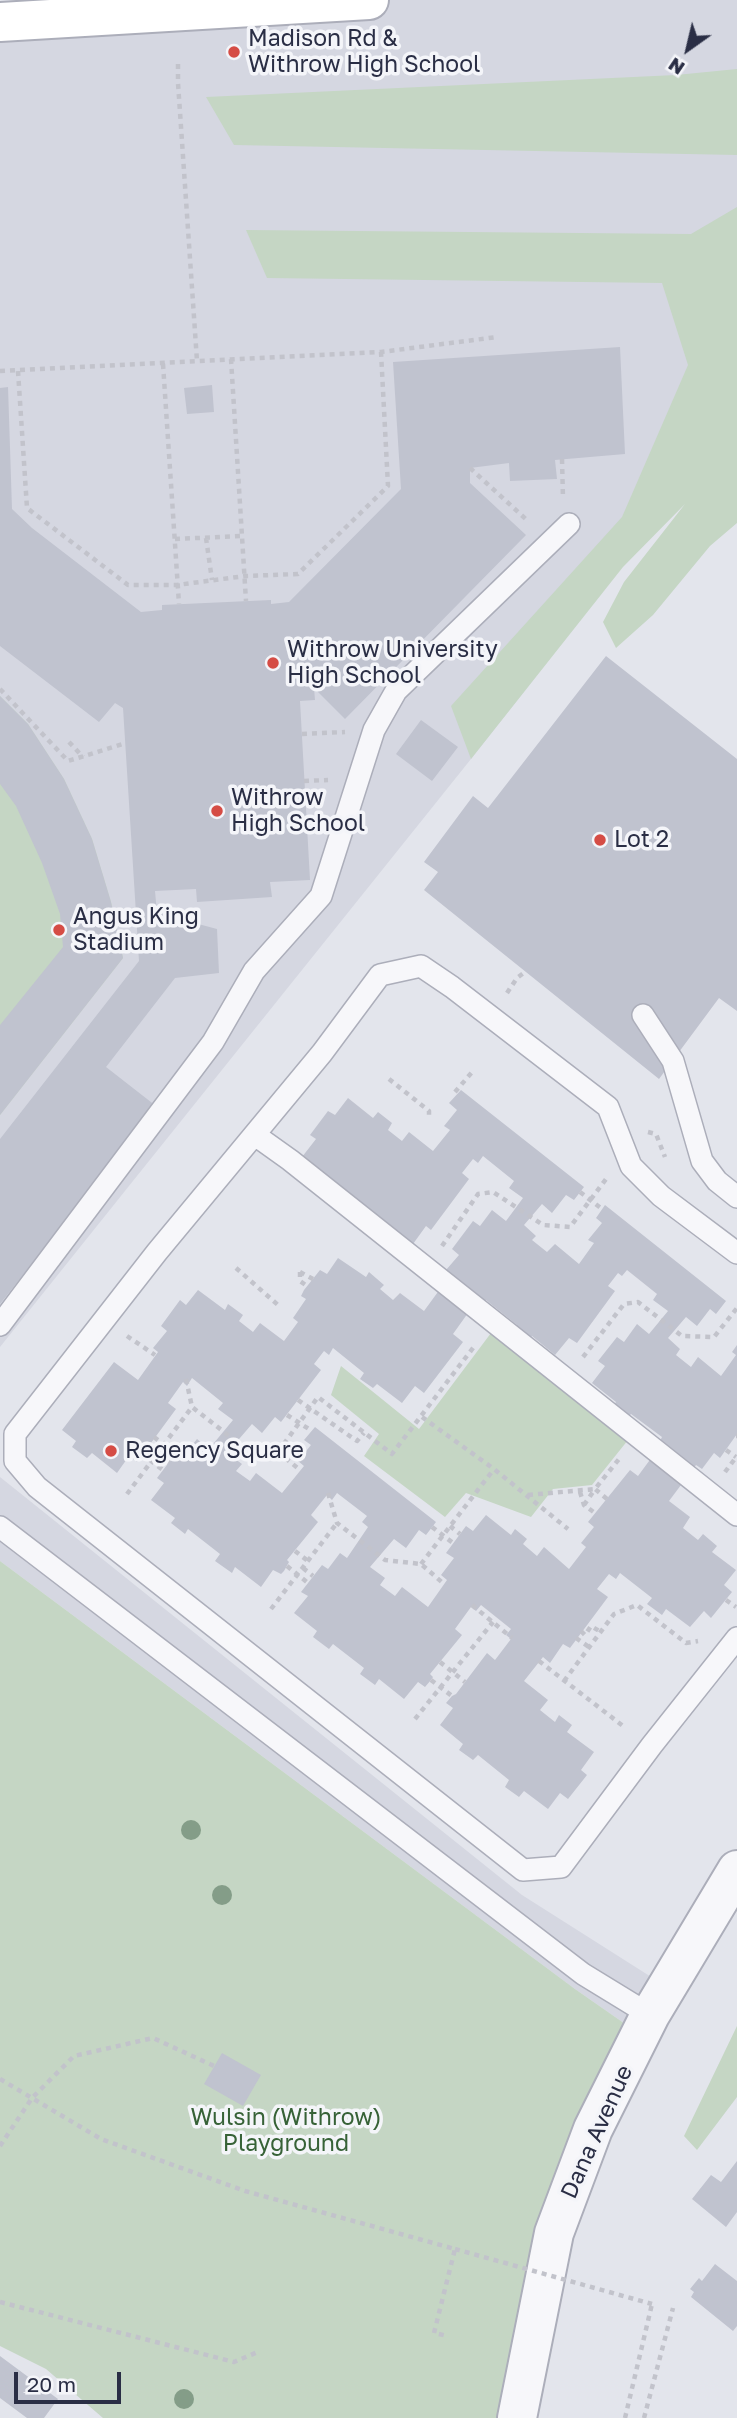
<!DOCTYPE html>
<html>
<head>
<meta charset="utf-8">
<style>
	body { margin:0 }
	#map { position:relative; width:737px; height:2418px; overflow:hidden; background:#e3e5ec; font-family:"Golos Text",sans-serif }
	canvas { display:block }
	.north { position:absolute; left:653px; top:14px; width:70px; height:70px; -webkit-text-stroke:5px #f4f5f9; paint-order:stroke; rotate:214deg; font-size:19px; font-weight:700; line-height:28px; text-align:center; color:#2a2e45 }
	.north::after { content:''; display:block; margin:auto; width:24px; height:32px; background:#2a2e45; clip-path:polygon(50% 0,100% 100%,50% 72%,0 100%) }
	.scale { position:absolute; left:14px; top:2372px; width:107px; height:32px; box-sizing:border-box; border:4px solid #2a2e45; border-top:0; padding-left:9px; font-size:21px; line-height:24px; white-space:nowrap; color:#2a2e45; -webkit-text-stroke:5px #f4f5f9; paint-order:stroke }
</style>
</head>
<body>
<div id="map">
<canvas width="737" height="2418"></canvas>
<div class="north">N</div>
<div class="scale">20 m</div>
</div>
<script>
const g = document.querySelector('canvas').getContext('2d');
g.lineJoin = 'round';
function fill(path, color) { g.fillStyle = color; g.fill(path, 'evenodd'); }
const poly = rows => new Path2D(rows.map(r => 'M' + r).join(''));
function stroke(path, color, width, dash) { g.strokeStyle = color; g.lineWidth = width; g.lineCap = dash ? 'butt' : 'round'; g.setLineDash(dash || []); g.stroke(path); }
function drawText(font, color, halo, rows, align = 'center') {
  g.font = font + ' "Golos Text",sans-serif'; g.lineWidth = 7; g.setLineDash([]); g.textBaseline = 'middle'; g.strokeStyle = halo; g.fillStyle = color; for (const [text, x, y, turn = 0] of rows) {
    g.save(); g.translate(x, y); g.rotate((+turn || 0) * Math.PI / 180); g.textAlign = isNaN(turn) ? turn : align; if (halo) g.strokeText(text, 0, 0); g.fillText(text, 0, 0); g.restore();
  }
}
fill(poly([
	[369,0,737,0,737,421,471,759,0,1347,0,22],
	[0,1477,522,1895,667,1987,641,2035,575,1989,0,1561]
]), '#d5d7e1');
fill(poly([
	[737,69,737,155,234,145,206,97,676,75],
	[737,207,737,523,710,546,653,615,616,648,603,622,624,582,685,504,623,567,471,759,451,706,622,517,688,365,662,283,267,278,246,230,691,234],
	[0,696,28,724,64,779,92,839,111,902,123,958,0,1115],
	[491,1333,628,1440,592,1485,553,1489,531,1517,466,1493,445,1517,364,1456,379,1434,331,1395,341,1366,419,1429],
	[0,1561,575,1989,641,2035,593,2129,517,2418,103,2418,46,2369,0,2346],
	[737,2026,737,2097,697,2150,684,2136]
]), '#c5d6c4');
fill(poly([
	[620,347,625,454,555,460,557,479,510,481,509,463,470,468,470,483,526,535,345,719,314,688,315,700,300,701,310,880,270,882,272,897,197,902,196,889,155,891,157,913,217,929,219,973,175,978,106,1067,156,1106,0,1304,0,1139,139,961,123,708,115,703,99,722,0,646,0,388,8,387,12,509,32,528,141,612,162,610,162,605,271,600,271,604,289,602,401,489,393,362],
	[212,385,214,412,187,414,184,388],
	[606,656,737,759,737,1011,719,998,659,1079,424,890,438,872,424,862,473,796,488,808],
	[0,696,28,724,64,779,92,839,111,902,123,958,0,1115,0,1025,63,947,60,914,42,863,16,806,0,784],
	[421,720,458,747,432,781,396,754],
	[461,1090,584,1187,574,1200,566,1195,552,1213,542,1204,524,1225,536,1236,532,1240,547,1252,555,1244,579,1264,594,1243,588,1240,602,1223,596,1218,605,1205,726,1301,716,1314,710,1309,697,1326,686,1317,668,1338,680,1349,676,1355,691,1367,698,1357,721,1376,736,1355,732,1352,737,1345,737,1434,720,1458,714,1453,702,1469,696,1465,669,1501,690,1517,683,1528,698,1540,703,1534,717,1546,712,1552,736,1570,724,1585,732,1592,711,1618,704,1611,690,1627,666,1609,662,1615,647,1604,652,1598,620,1573,616,1579,609,1574,597,1589,608,1597,570,1648,563,1644,550,1663,543,1657,524,1681,548,1700,540,1710,555,1722,559,1715,572,1725,567,1732,594,1752,581,1770,587,1775,568,1799,560,1793,548,1809,524,1791,519,1797,505,1787,509,1780,478,1755,473,1760,459,1750,463,1744,440,1725,453,1708,446,1703,452,1696,456,1694,487,1653,495,1660,511,1639,506,1635,511,1629,481,1605,476,1611,471,1607,455,1629,462,1635,430,1674,433,1677,431,1680,425,1687,418,1682,404,1699,379,1679,375,1685,360,1674,364,1668,333,1644,329,1649,313,1637,317,1631,294,1613,308,1596,301,1592,322,1565,328,1569,340,1553,347,1558,368,1527,362,1522,367,1516,337,1493,332,1500,327,1495,311,1515,318,1522,287,1560,289,1562,284,1571,281,1574,273,1570,261,1587,235,1567,232,1573,215,1561,220,1554,188,1529,185,1534,171,1523,175,1518,151,1500,164,1483,157,1478,176,1453,182,1458,197,1439,209,1449,233,1420,218,1409,223,1403,192,1378,187,1386,183,1382,168,1403,176,1409,137,1462,129,1456,117,1473,92,1453,87,1458,72,1447,76,1441,62,1430,114,1362,138,1380,158,1352,153,1348,167,1331,161,1326,180,1300,186,1305,198,1290,225,1310,228,1304,243,1315,239,1321,253,1332,260,1323,284,1341,298,1322,293,1318,306,1299,301,1296,304,1290,320,1270,327,1274,338,1258,366,1277,369,1272,384,1285,380,1289,393,1300,400,1293,424,1311,451,1274,446,1270,459,1255,452,1249,473,1221,480,1226,492,1210,506,1221,523,1198,509,1188,514,1181,483,1156,478,1163,473,1159,462,1173,469,1179,431,1230,426,1226,413,1244,388,1224,383,1229,370,1219,374,1212,341,1187,337,1193,302,1157,316,1139,310,1135,328,1111,335,1115,348,1098,373,1118,378,1112,392,1123,388,1130,402,1141,409,1132,433,1151,450,1130,444,1126,457,1110,449,1103],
	[627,1270,657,1294,653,1300,668,1311,649,1334,637,1324,624,1342,617,1337,598,1361,605,1366,592,1383,616,1402,612,1408,626,1419,631,1414,662,1437,652,1457,638,1476,630,1470,588,1522,594,1527,581,1543,586,1547,569,1569,544,1547,537,1556,523,1544,527,1539,515,1529,511,1535,486,1515,473,1531,466,1526,446,1553,454,1558,441,1575,447,1580,428,1607,402,1587,395,1596,380,1585,385,1578,370,1567,394,1539,406,1548,419,1530,426,1535,436,1522,315,1427,304,1440,311,1445,298,1461,304,1466,282,1493,256,1473,250,1481,236,1471,242,1464,227,1453,252,1424,262,1433,275,1417,281,1422,321,1370,314,1364,324,1351,329,1355,333,1348,364,1373,360,1379,373,1388,377,1384,402,1403,415,1386,424,1393,463,1342,453,1334,468,1313,483,1306,486,1300,517,1325,513,1330,527,1342,532,1336,555,1355,569,1338,577,1343,615,1291,608,1286,618,1273,622,1276],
	[222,2053,261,2075,243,2106,204,2084],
	[737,2161,737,2212,726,2227,692,2199,711,2175,721,2182],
	[715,2264,737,2281,737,2326,733,2331,691,2297,694,2292,690,2289,699,2278,702,2281],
	[0,2356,58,2399,44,2418,27,2418,0,2398]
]), '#c0c3cf');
const service = poly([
	[643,1015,673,1061,702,1161,717,1181,737,1197],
	[255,1135,290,1160,737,1515],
	[737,1253,661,1196,631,1166,608,1107,452,987,421,966,380,975,322,1053,157,1252,15,1434,15,1461,37,1487,523,1870,561,1867,652,1745,737,1638],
	[0,1325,213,1042,254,971,321,896,374,730,396,691,569,524],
	[0,1527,583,1974,650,2015]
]);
const tertiary = poly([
	[517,2418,554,2233,593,2129,650,2015,737,1870]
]);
const secondary = poly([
	[0,22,369,0]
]);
stroke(service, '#acaeba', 24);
stroke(tertiary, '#acaeba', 42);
stroke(secondary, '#acaeba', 42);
stroke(poly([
	[178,64,178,83,197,361],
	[231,359,246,601],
	[163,364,179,604],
	[0,371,381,352,497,337],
	[18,371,27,508,128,585,177,585,245,576,298,574,388,486,381,352],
	[562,459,563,499],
	[470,468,529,522],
	[206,538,212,580],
	[175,539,242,536],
	[0,689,68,761,123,744],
	[302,734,345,732],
	[69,742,83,757],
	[304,781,328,780],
	[507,993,517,978,525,972],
	[389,1079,429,1111,429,1119],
	[455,1092,473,1071],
	[648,1132,656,1134,665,1157],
	[580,1192,602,1209],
	[442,1246,478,1194,493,1192,543,1225,570,1227,606,1179],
	[236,1268,278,1305],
	[300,1272,300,1281,307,1286],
	[300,1272,313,1279],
	[127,1336,155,1355],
	[583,1357,624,1304,638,1302,682,1336,714,1337,737,1308],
	[186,1379,192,1407,251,1453,278,1452,300,1470],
	[298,1400,357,1441,364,1433],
	[287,1415,312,1431],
	[422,1417,494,1469,568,1529],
	[736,1436,737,1436],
	[154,1437,164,1445],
	[726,1450,736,1457],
	[278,1452,318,1397,392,1454,476,1344],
	[142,1454,163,1470],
	[158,1454,169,1463],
	[725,1472,737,1456],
	[580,1492,584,1505,595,1513],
	[328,1493,337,1523,385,1560,421,1564,444,1584],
	[127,1494,192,1407],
	[528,1495,595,1489,619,1459],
	[584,1505,595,1489,607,1499],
	[450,1526,460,1534],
	[432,1527,453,1543],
	[295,1551,308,1561],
	[421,1564,494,1469],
	[287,1566,308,1583],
	[303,1568,313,1576],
	[726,1600,736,1607],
	[472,1605,512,1638],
	[271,1609,337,1523],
	[581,1631,585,1635,591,1626,601,1632],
	[576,1638,589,1647],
	[539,1661,623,1726],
	[440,1662,465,1682],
	[431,1680,452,1696],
	[564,1681,614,1614,637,1605,686,1643,698,1641],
	[415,1719,493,1622],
	[0,2079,101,2139,245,2191,455,2249,434,2333,448,2336],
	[0,2146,32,2098,74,2056,153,2038,214,2066],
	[0,2302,234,2362,260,2351],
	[625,2418,652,2304],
	[644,2418,673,2308]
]), '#c2c3cb', 4.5, [5, 5]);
stroke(service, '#f7f7fa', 21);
stroke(tertiary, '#f7f7fa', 38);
stroke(secondary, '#fff', 38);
stroke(poly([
	[455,2249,652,2304]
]), '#c2c3cb', 4.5, [5, 5]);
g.fillStyle = '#849d88';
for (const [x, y] of [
	[191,1830],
	[222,1895],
	[184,2399]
]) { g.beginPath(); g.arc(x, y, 10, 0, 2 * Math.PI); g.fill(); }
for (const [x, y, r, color] of [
	[234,52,7,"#d54c45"],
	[273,663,7,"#d54c45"],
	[217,811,7,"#d54c45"],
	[600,840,7,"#d54c45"],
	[59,930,7,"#d54c45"],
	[111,1451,7,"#d54c45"]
]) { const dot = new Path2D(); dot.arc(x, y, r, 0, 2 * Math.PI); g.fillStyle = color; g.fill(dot); stroke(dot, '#f4f5f9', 2.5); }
drawText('23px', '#2a2e45', '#f4f5f9', [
	["Madison Rd &",248,39],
	["Withrow High School",248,65],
	["Withrow University",287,650],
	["High School",287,676],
	["Withrow",231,798],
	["High School",231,824],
	["Lot 2",614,840],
	["Angus King",73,917],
	["Stadium",73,943],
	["Regency Square",125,1451]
], 'left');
drawText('23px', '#376237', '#f4f5f9', [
	["Wulsin (Withrow)",286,2118],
	["Playground",286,2144]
]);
drawText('23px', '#2a2e45', '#f4f5f9', [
	["Dana Avenue",597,2132,-66]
]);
</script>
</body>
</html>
